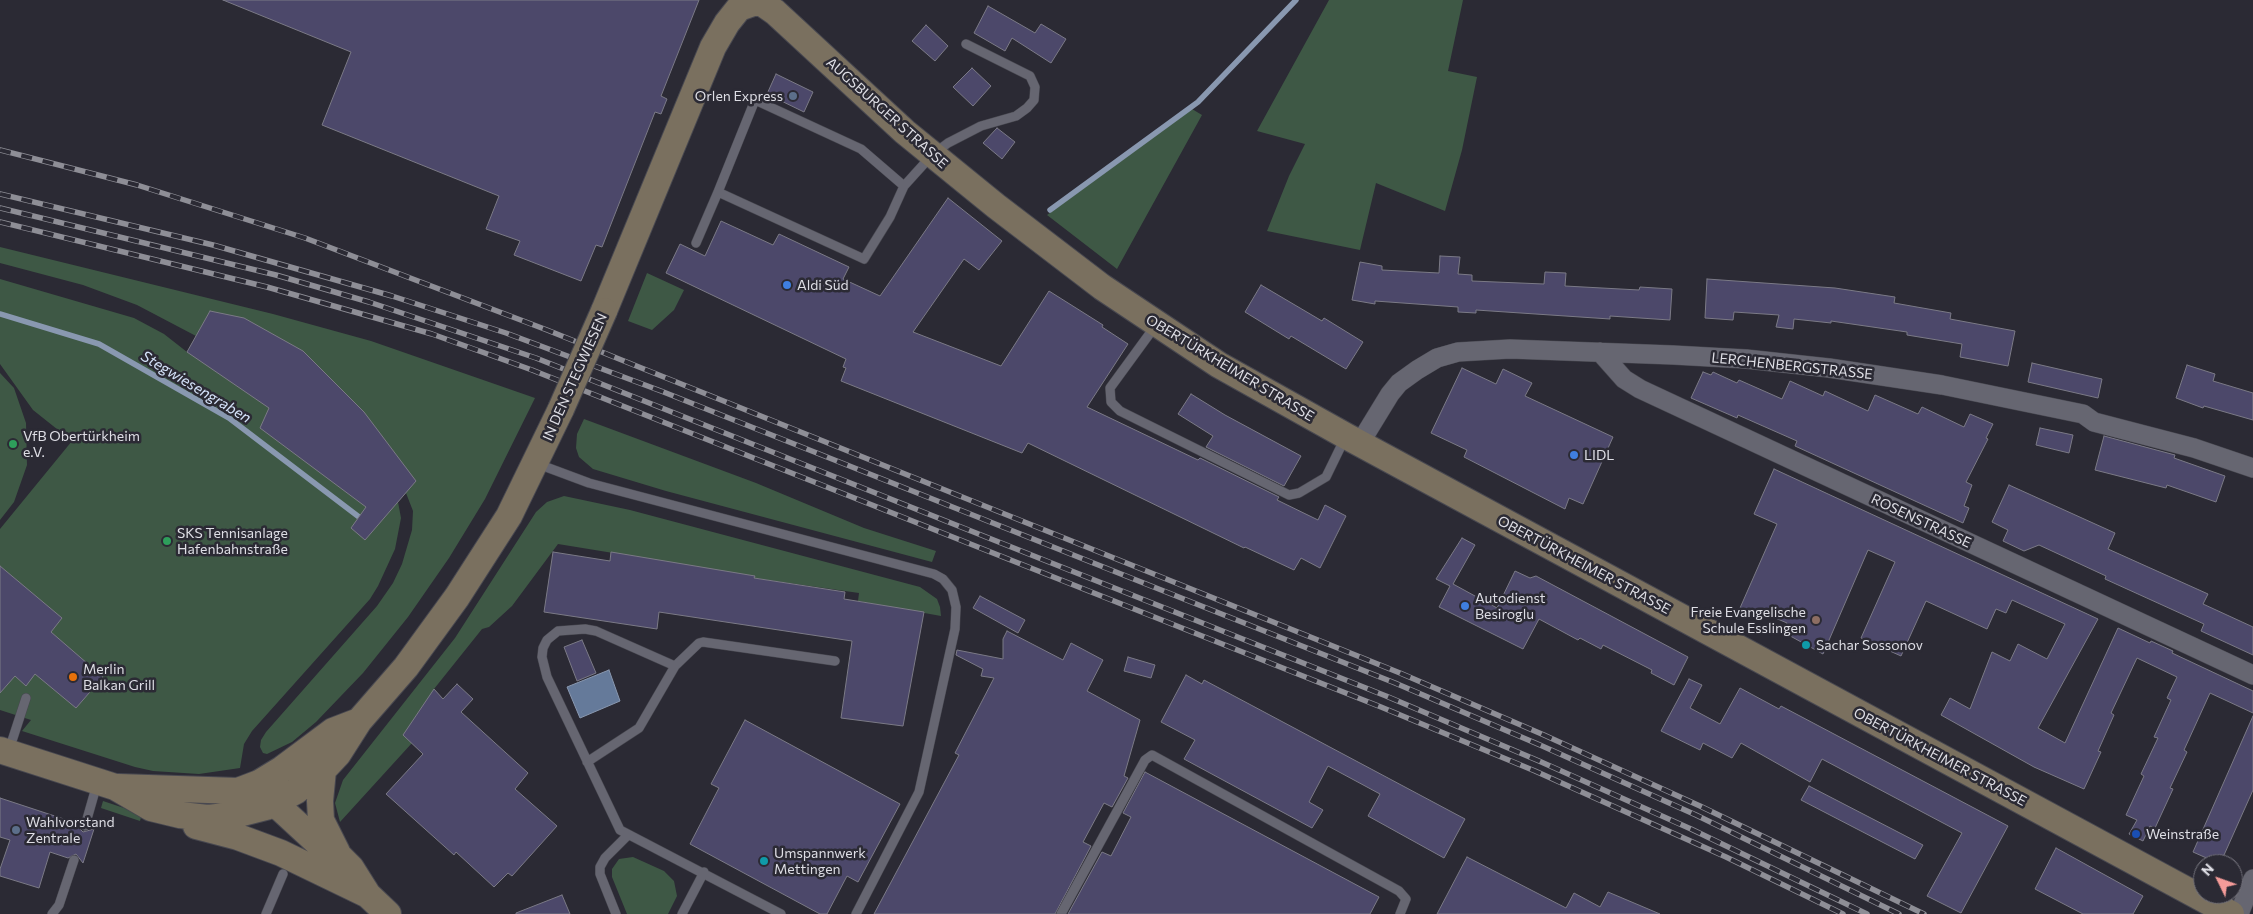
<!DOCTYPE html>
<html>
<head>
<meta charset="utf-8">
<style>
	body { margin:0 }
	#map { position:relative; width:2253px; height:914px; overflow:hidden; background:#2b2a34; font-family:Commissioner,sans-serif }
	canvas { display:block }
	.north { position:absolute; left:2193px; top:854px; width:50px; height:50px; box-sizing:border-box; background:#2b2a34; border:1px solid #73727b; border-radius:50%; rotate:312deg; font-size:14px; font-weight:700; line-height:20px; text-align:center; color:#dedee5 }
	.north::after { content:''; display:block; margin:auto; width:18px; height:22px; background:#f59b99; clip-path:polygon(50% 0,100% 100%,50% 72%,0 100%) }
</style>
</head>
<body>
<div id="map">
<canvas width="2253" height="914"></canvas>
<div class="north">N</div>
</div>
<script>
const g = document.querySelector('canvas').getContext('2d');
g.lineJoin = 'round';
function fill(path, color) { g.fillStyle = color; g.fill(path, 'evenodd'); }
const poly = rows => new Path2D(rows.map(r => 'M' + r).join(''));
function stroke(path, color, width, dash) { g.strokeStyle = color; g.lineWidth = width; g.lineCap = dash ? 'butt' : 'round'; g.setLineDash(dash || []); g.stroke(path); }
function drawText(font, color, halo, rows, align = 'center') {
  g.font = font + ' Commissioner,sans-serif'; g.lineWidth = 5; g.setLineDash([]); g.textBaseline = 'middle'; g.strokeStyle = halo; g.fillStyle = color; for (const [text, x, y, turn = 0] of rows) {
    g.save(); g.translate(x, y); g.rotate((+turn || 0) * Math.PI / 180); g.textAlign = isNaN(turn) ? turn : align; if (halo) g.strokeText(text, 0, 0); g.fillText(text, 0, 0); g.restore();
  }
}
fill(poly([
	[1329,0,1463,0,1448,71,1477,77,1462,150,1445,211,1376,183,1360,250,1267,231,1289,176,1305,144,1257,131],
	[1192,109,1202,115,1117,269,1047,215],
	[0,247,273,314,371,341,535,398,485,499,449,558,408,617,363,673,316,722,292,742,267,754,263,753,260,747,261,740,266,732,377,606,393,583,402,564,412,530,413,511,406,493,398,502,401,518,395,549,378,586,370,599,252,731,244,744,240,768,199,774,153,771,135,767,22,731,31,720,0,710,0,529,72,441,33,410,0,364,0,279,134,318,164,334,187,352,196,336,137,305,83,285,0,263],
	[647,273,684,290,674,310,652,330,628,321],
	[0,373,14,388,26,423,27,465,14,502,0,520],
	[584,419,756,483,864,528,936,551,932,562,666,491,593,469,579,457,576,448,577,434],
	[564,496,630,510,920,587,937,599,940,607,941,616,858,601,859,593,754,578,754,576,558,544,512,606,489,627,482,629,434,689,412,743,340,822,335,803,343,780,455,638,536,512,547,502],
	[103,801,142,814,140,821,101,808],
	[633,857,664,871,674,881,677,896,668,914,627,914,612,877,612,869,619,859]
]), '#3e5845');
const water = poly([
	[609,670,620,701,580,718,567,687,609,670]
]);
fill(water, '#657a9a');
stroke(water, '#8998b0', 1);
stroke(poly([
	[1050,210,1198,102,1296,0],
	[0,314,99,344,229,418,359,517]
]), '#8998b0', 5.5);
const building = poly([
	[223,0,699,0,661,96,667,99,661,114,655,112,602,247,596,245,581,281,514,255,520,241,486,229,499,196,322,125,351,52,223,0],
	[988,6,1035,33,1041,24,1066,39,1051,63,1012,38,1005,51,974,33,988,6],
	[926,25,948,46,935,61,912,41,926,25],
	[972,68,991,86,973,106,953,87,972,68],
	[776,74,813,92,804,112,767,94,776,74],
	[997,128,1015,142,1002,159,983,143,997,128],
	[948,198,1002,241,979,270,964,259,913,332,1001,366,1049,291,1103,325,1102,327,1128,344,1087,407,1198,460,1200,458,1279,497,1277,500,1318,520,1325,505,1346,516,1320,568,1301,558,1294,570,1245,547,1244,548,1028,443,1022,453,841,381,846,368,843,367,846,359,666,273,680,244,705,256,721,221,773,245,779,234,849,267,843,279,880,296,948,198],
	[1440,256,1460,257,1458,274,1472,275,1472,281,1544,284,1545,272,1566,273,1565,286,1639,290,1640,287,1672,289,1670,320,1610,316,1610,319,1476,310,1476,313,1458,312,1458,307,1375,301,1375,304,1352,300,1360,262,1382,266,1382,270,1439,273,1440,256],
	[1707,279,1835,288,1895,297,1894,303,1951,313,1950,319,2015,331,2008,366,1960,357,1962,344,1907,335,1907,332,1831,321,1831,323,1794,319,1793,329,1776,327,1779,315,1734,312,1733,320,1705,318,1707,279],
	[1261,285,1322,321,1324,318,1363,342,1346,369,1291,336,1289,339,1245,312,1261,285],
	[210,311,244,318,303,351,364,412,416,481,365,540,351,528,366,507,260,428,269,408,187,352,210,311],
	[2032,363,2102,379,2098,398,2028,382,2032,363],
	[2187,365,2215,374,2213,381,2253,393,2253,420,2204,406,2203,408,2176,398,2187,365],
	[1462,368,1496,384,1503,369,1532,383,1525,396,1613,437,1583,504,1569,498,1565,509,1464,457,1467,450,1431,433,1462,368],
	[1703,372,1711,375,1713,372,1737,383,1739,380,1782,399,1790,381,1823,396,1825,391,1868,411,1875,395,1918,414,1922,407,1964,427,1970,414,1993,424,1986,438,1988,439,1966,482,1972,485,1964,506,1969,508,1963,523,1795,446,1797,441,1738,415,1737,418,1691,398,1703,372],
	[1191,394,1225,415,1301,456,1284,486,1206,447,1213,436,1178,414,1191,394],
	[2040,428,2073,435,2069,453,2036,445,2040,428],
	[2104,436,2175,455,2174,458,2225,476,2216,502,2167,485,2166,488,2095,470,2104,436],
	[1774,469,2098,619,2038,728,2065,743,2118,628,2150,643,2151,641,2173,651,2172,653,2253,691,2253,713,2210,693,2184,750,2187,752,2170,788,2173,789,2155,828,2150,826,2143,841,2129,834,2137,820,2126,815,2144,776,2141,774,2158,738,2154,737,2171,700,2167,698,2177,677,2137,658,2111,713,2114,715,2098,751,2101,752,2084,789,2034,767,1941,715,1950,698,1970,709,1992,652,2010,661,2018,644,2047,659,2065,624,2012,600,2006,613,1996,609,1987,629,1926,601,1901,656,1861,638,1895,562,1868,550,1823,654,1783,632,1787,623,1759,611,1757,615,1740,608,1777,524,1754,514,1774,469],
	[2009,485,2115,533,2108,549,2208,594,2203,604,2253,627,2253,655,2201,631,2204,624,2105,579,2106,576,2039,545,2024,551,2003,541,2008,530,1992,522,2009,485],
	[1462,538,1475,545,1453,584,1497,608,1515,571,1530,578,1536,576,1688,657,1674,685,1651,673,1652,670,1603,645,1601,649,1580,638,1578,640,1539,619,1523,649,1439,607,1450,586,1436,579,1462,538],
	[553,552,610,561,611,552,755,576,754,578,845,592,844,599,924,612,903,726,841,718,852,641,659,612,657,629,544,612,553,552],
	[0,566,62,618,51,632,103,677,76,708,35,674,26,686,15,676,0,693,0,566],
	[980,596,1025,620,1018,633,973,608,980,596],
	[1007,631,1063,660,1071,643,1103,660,1087,691,1140,720,1124,776,1128,778,1112,807,1104,803,1083,842,1091,846,1055,914,874,914,959,755,955,753,994,678,981,676,983,669,956,655,957,650,1003,659,1003,639,1007,631],
	[582,640,596,673,577,681,564,647,582,640],
	[1128,657,1155,665,1151,678,1124,671,1128,657],
	[1186,675,1202,684,1204,680,1465,819,1444,858,1368,816,1380,794,1328,766,1309,802,1323,810,1312,828,1184,759,1195,740,1161,722,1186,675],
	[1689,679,1702,685,1690,708,1720,724,1740,688,1779,709,1781,706,2008,826,1961,913,1927,896,1962,833,1822,759,1810,782,1741,743,1732,758,1703,743,1700,750,1661,731,1689,679],
	[457,684,473,699,461,712,528,773,515,789,557,826,512,876,508,873,494,887,456,852,454,855,386,794,423,754,403,735,434,689,443,699,457,684],
	[2253,716,2253,790,2220,864,2193,852,2253,716],
	[745,720,900,804,858,882,847,876,827,914,820,914,690,844,719,788,711,784,745,720],
	[1145,772,1379,897,1370,914,1068,914,1102,852,1111,856,1131,817,1123,813,1145,772],
	[1809,786,1923,845,1915,859,1801,800,1809,786],
	[0,798,79,824,79,828,83,832,94,829,83,863,76,854,68,858,50,852,39,888,0,876,0,869,10,840,0,837,0,798],
	[2056,848,2143,896,2133,914,2083,914,2035,889,2056,848],
	[1467,857,1566,908,1574,893,1600,907,1608,892,1660,914,1437,914,1467,857],
	[562,895,570,914,516,914,516,913,562,895]
]);
fill(building, '#4c486a');
stroke(building, '#7b7a86', 1);
const service = poly([
	[904,186,861,149,755,100,718,192,864,259,890,217,904,186,932,155,948,143,981,126,1016,116,1027,108,1034,100,1035,87,1030,76,966,44],
	[696,243,718,192],
	[1156,325,1110,388,1111,402,1120,411,1289,495,1299,493,1326,477,1345,438],
	[538,464,589,483,934,574,943,579,952,590,956,607,955,629,919,792,856,914],
	[9,750,26,698],
	[587,762,639,728,675,666],
	[85,826,97,784],
	[52,914,59,905,74,860],
	[266,914,283,874],
	[616,914,600,874,600,867,605,858,628,835],
	[682,914,704,872],
	[781,914,620,830,547,677,542,657,543,648,547,640,558,631,585,629,596,631,675,666,699,643,703,642,835,661],
	[1061,914,1145,760,1152,755,1399,891,1406,899,1400,914]
]);
const minor = poly([
	[1600,352,1624,379,1640,389,2253,675],
	[1360,443,1390,394,1399,383,1417,370,1437,358,1458,352,1510,349,1673,355,1746,359,1829,368,1942,385,2083,414,2094,422,2194,448,2253,468],
	[2239,914,2253,879]
]);
const secondary = poly([
	[604,311,713,47,727,23,739,8,753,3,762,3,775,12,905,132,996,206,1102,287,1219,365,1346,436,2231,914],
	[0,750,115,787,151,808,180,815,208,818,235,815,266,807,296,791,323,770,338,754,359,721,406,667,457,597,509,516,561,409],
	[323,770,320,801,321,820,337,852],
	[118,787,238,791,267,800,281,809,320,845,340,857,351,868,368,895,388,914],
	[238,791,259,783,282,769,333,731,359,721],
	[196,826,238,837,281,853,368,895]
]);
stroke(service, '#484850', 10);
stroke(minor, '#484850', 20);
stroke(secondary, '#484850', 28);
stroke(service, '#666671', 9);
stroke(minor, '#666671', 19);
stroke(secondary, '#7a705f', 26);
const rail = poly([
	[0,150,137,185,305,238,547,330,1400,673,1544,735,1700,806,1924,914],
	[0,194,213,245,392,296,506,333,661,391,1395,683,1540,745,1696,815,1899,914],
	[0,208,276,275,369,302,536,358,1386,696,1539,761,1691,829,1867,914],
	[0,222,267,287,432,334,532,370,1381,707,1535,771,1726,857,1843,914]
]);
stroke(rail, '#8e8e96', 5.5);
stroke(rail, '#2b2a34', 4, [11]);
const secondaryBridge = poly([
	[561,409,604,311]
]);
stroke(secondaryBridge, '#484850', 28, []);
stroke(secondaryBridge, '#7a705f', 26);
for (const [x, y, r, color] of [
	[793,96,5,"#5c6f8a"],
	[787,285,5,"#3f7fe0"],
	[13,444,5,"#2e9e5b"],
	[1574,455,5,"#3f7fe0"],
	[167,541,5,"#2e9e5b"],
	[1465,606,5,"#3f7fe0"],
	[1816,620,5,"#8d6e63"],
	[1806,645,5,"#0f9aa8"],
	[73,677,5,"#e8710a"],
	[16,830,5,"#5c6f8a"],
	[2136,834,5,"#1a4fb4"],
	[764,861,5,"#0f9aa8"]
]) { const dot = new Path2D(); dot.arc(x, y, r, 0, 2 * Math.PI); g.fillStyle = color; g.fill(dot); stroke(dot, '#2b2a34', 2); }
drawText('14px', '#dedee5', '#2b2a34', [
	["Orlen Express",783,96,"right"],
	["Aldi Süd",797,285],
	["VfB Obertürkheim",23,436],
	["e.V.",23,452],
	["LIDL",1584,455],
	["SKS Tennisanlage",177,533],
	["Hafenbahnstraße",177,549],
	["Autodienst",1475,598],
	["Besiroglu",1475,614],
	["Freie Evangelische",1806,612,"right"],
	["Schule Esslingen",1806,628,"right"],
	["Sachar Sossonov",1816,645],
	["Merlin",83,669],
	["Balkan Grill",83,685],
	["Wahlvorstand",26,822],
	["Zentrale",26,838],
	["Weinstraße",2146,834],
	["Umspannwerk",774,853],
	["Mettingen",774,869]
], 'left');
drawText('14px', '#dedee5', '#2b2a34', [
	["AUGSBURGER STRASSE",887,113,42],
	["LERCHENBERGSTRASSE",1792,366,6],
	["OBERTÜRKHEIMER STRASSE",1230,368,31],
	["IN DEN STEGWIESEN",575,377,-66],
	["ROSENSTRASSE",1921,521,25],
	["OBERTÜRKHEIMER STRASSE",1584,565,28],
	["OBERTÜRKHEIMER STRASSE",1940,757,28]
]);
drawText('italic 15px', '#d4e2f9', '#2b2a34', [
	["Stegwiesengraben",196,387,31]
]);
</script>
</body>
</html>
